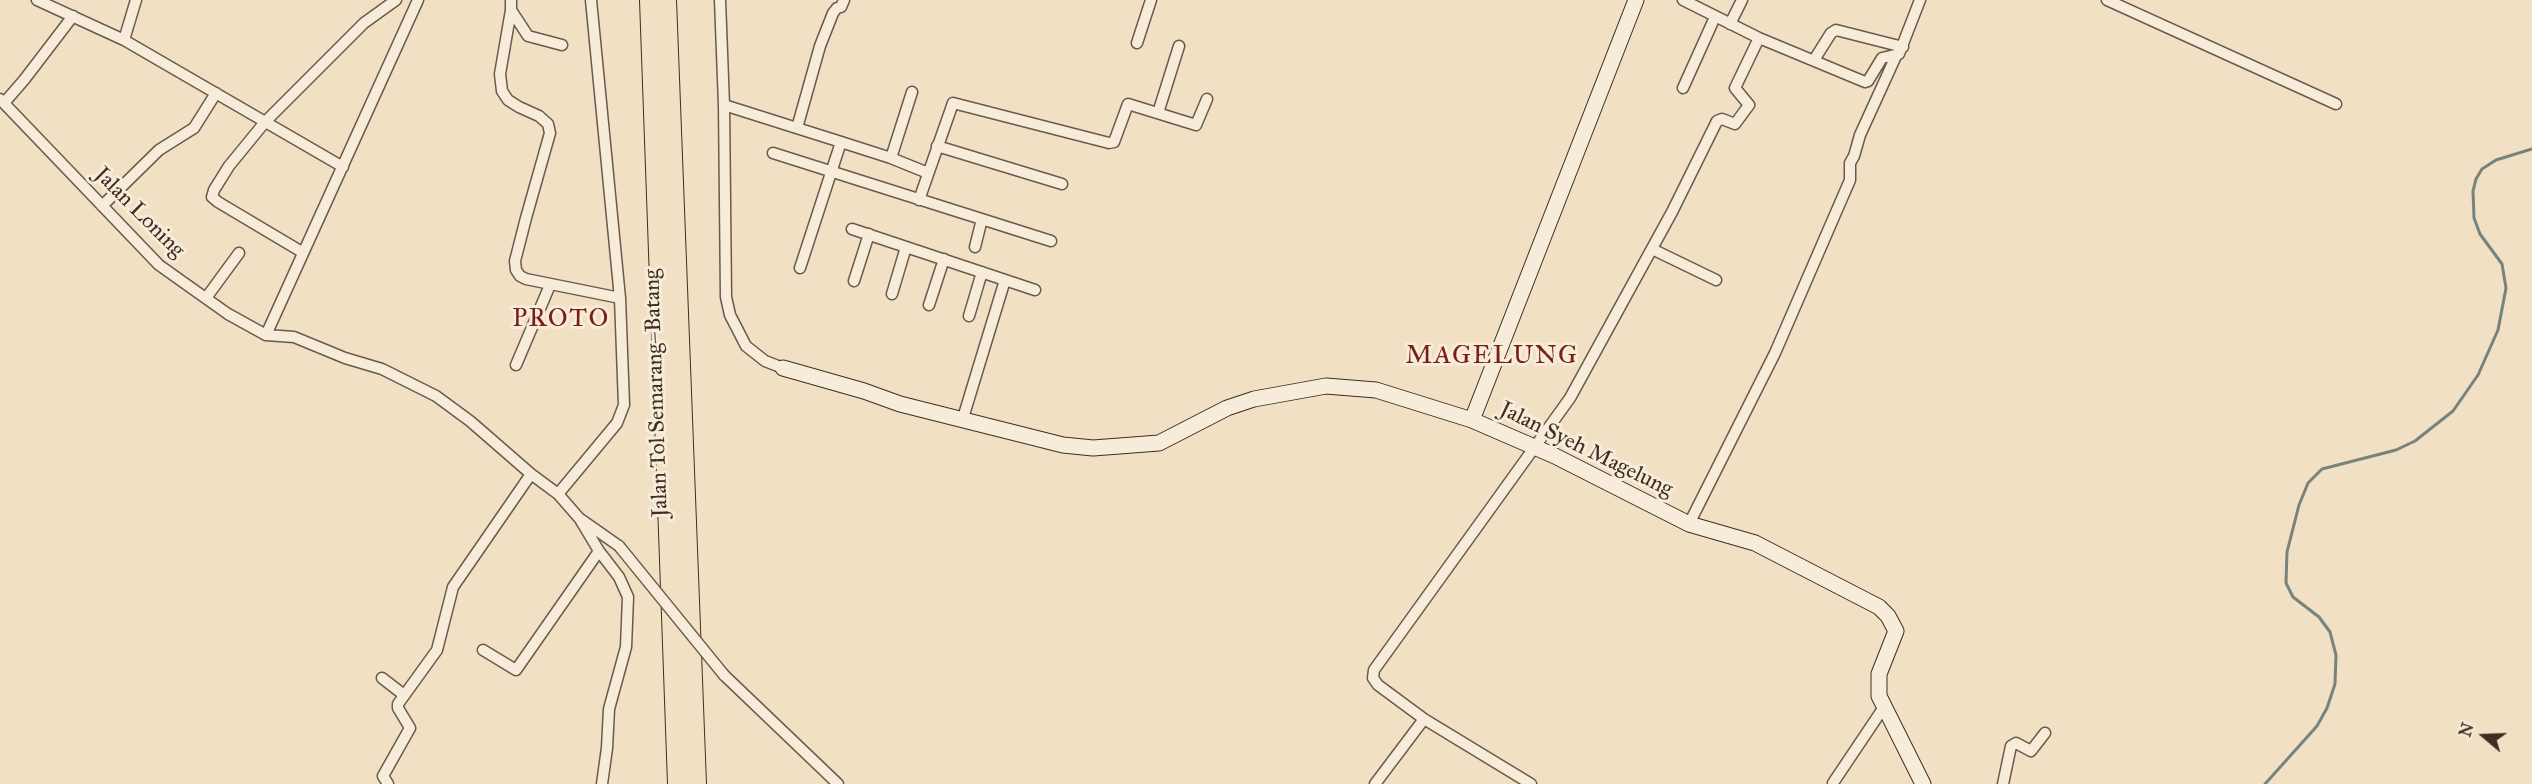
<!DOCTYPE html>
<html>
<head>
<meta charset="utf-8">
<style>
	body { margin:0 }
	#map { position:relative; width:2532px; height:784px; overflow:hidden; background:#f2e0c4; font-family:"IM FELL Great Primer",serif }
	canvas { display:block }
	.north { position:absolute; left:2454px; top:706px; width:60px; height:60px; -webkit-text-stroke:4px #f7ebd9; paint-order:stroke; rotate:289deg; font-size:16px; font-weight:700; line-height:24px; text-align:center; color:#3d2e20 }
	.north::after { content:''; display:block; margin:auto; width:21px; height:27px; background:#3d2e20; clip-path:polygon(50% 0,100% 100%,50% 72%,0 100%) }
</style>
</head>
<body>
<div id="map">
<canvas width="2532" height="784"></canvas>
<div class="north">N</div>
</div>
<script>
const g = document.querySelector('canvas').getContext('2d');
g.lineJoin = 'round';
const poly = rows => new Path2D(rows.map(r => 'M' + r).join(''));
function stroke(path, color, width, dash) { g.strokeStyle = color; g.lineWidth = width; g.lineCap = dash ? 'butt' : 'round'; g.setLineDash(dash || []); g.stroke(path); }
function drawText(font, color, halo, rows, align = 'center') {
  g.font = font + ' "IM FELL Great Primer",serif'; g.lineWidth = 6; g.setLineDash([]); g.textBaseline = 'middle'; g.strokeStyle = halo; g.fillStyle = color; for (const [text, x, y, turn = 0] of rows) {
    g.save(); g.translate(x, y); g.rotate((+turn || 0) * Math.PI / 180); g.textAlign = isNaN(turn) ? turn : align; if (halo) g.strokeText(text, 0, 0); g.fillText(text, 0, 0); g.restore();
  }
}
stroke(poly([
	[2265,784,2317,726,2327,708,2335,684,2336,655,2330,632,2319,617,2293,597,2286,583,2287,552,2299,505,2308,483,2322,469,2396,450,2415,441,2453,411,2478,375,2498,330,2506,288,2502,264,2480,234,2474,218,2473,191,2476,179,2482,169,2496,160,2532,149]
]), '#77837d', 3);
const street = poly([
	[37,0,124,40,343,167],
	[511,0,511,10,500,74,502,91,508,100,519,107,539,116,548,124,550,133,526,218,515,261,516,270,520,276,526,279,620,298],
	[720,0,724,105,726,297,730,315,746,346,765,361,783,368],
	[1683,0,1759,38,1865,82,1868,81,1882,58,1899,54,1920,0],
	[2107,0,2336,104],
	[511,10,528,36,562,45],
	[1730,24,1742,0],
	[124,40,136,0],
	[1137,43,1151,0],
	[1814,60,1831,33,1836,30,1903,47],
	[1683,88,1715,17],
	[0,99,159,265,228,314,266,335,294,337,345,358,382,369,436,396,470,421,531,474,558,494,579,518,619,546],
	[4,103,24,80,73,16],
	[724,105,841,142,800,268],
	[1158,113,1179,46],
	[797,128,820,46,833,13,837,8,841,7,844,0],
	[841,142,891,158,928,173],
	[937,146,1062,184],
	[773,153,1051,241],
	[891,158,912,92],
	[919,200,953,103,1109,143,1114,142,1128,104,1196,125,1207,99],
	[102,206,159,150,194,128,216,93],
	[852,229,1035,290],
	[975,247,982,219],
	[1652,249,1716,280],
	[302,252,218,202,212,197,214,190,229,166,265,122,364,23,396,0],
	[854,281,869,234],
	[892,294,906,247],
	[206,298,239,253],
	[929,305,944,259],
	[969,316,982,272],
	[266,335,418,0],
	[516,365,550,285],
	[963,418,1005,280],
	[558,494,617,423,624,405,620,298,591,0],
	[581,521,599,551,619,577,628,597,626,647,609,709,607,748,602,784],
	[1689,524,1775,353,1850,180,1850,163,1854,156,1860,135,1896,56],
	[483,650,516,670,599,551],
	[724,675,838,784],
	[382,678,404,695],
	[1833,783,1884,707],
	[388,784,383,776,410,728,398,708,398,704,437,650,453,587,531,474],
	[1375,784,1424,719],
	[1531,784,1424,719,1378,685,1373,678,1374,670,1570,398,1672,212,1717,121,1722,119,1735,124,1749,105,1735,88,1759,38],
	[2003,784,2011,746,2016,743,2031,751,2045,733]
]);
const secondary = poly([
	[1636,0,1472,420,1555,456,1689,524,1755,543,1879,607,1888,616,1896,631,1879,674,1879,696,1923,784],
	[783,368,864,391,900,404,1063,445,1093,448,1159,443,1227,408,1254,399,1326,386,1376,390,1472,420]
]);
const highway = poly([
	[650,0,678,784],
	[666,0,696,784]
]);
stroke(street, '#6a5a49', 13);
stroke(secondary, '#3d2e20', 17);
stroke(highway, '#3d2e20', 22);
stroke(street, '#f7ebd9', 10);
stroke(secondary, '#f7ebd9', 15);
stroke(highway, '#f2e0c4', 20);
const streetBridge = poly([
	[619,546,724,675]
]);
stroke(streetBridge, '#6a5a49', 13, []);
stroke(streetBridge, '#f7ebd9', 10);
drawText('22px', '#3d2e20', '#f7ebd9', [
	["Jalan Loning",139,213,45],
	["Jalan Tol Semarang–Batang",657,393,-92],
	["Jalan Syeh Magelung",1586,450,26]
]);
g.letterSpacing = '1.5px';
drawText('26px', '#7a1f14', '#f7ebd9', [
	["PROTO",561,320],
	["MAGELUNG",1492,357]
]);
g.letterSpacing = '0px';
</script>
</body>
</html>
